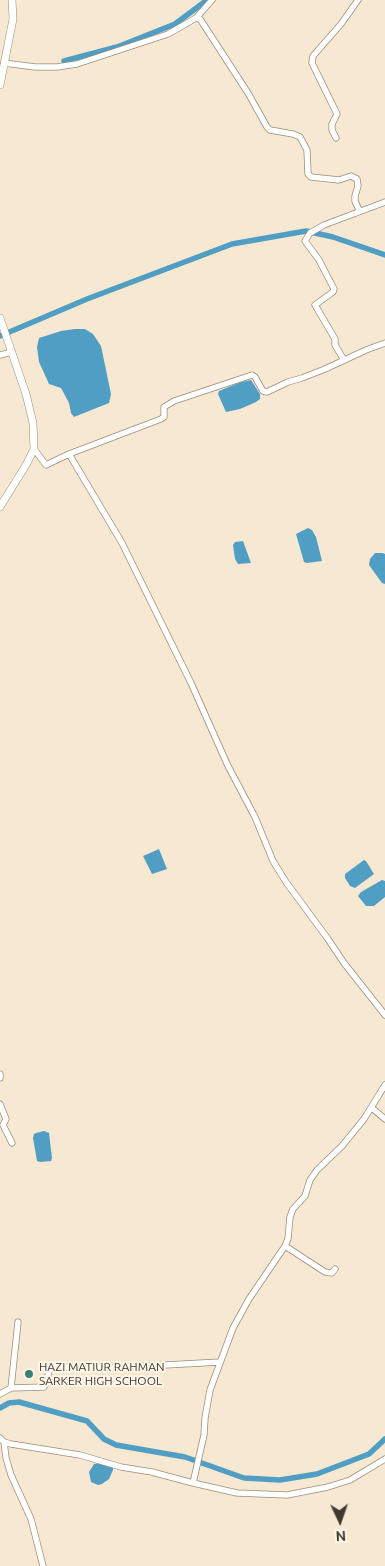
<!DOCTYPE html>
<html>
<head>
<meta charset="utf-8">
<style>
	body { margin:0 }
	#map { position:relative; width:385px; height:1566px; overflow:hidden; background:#f7e8d2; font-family:Ubuntu,sans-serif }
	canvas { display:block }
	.north { position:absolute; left:315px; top:1496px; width:50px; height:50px; -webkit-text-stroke:4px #fff7e9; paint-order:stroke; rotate:177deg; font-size:14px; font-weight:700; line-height:20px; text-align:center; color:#3f3930 }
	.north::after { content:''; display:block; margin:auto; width:18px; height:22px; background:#3f3930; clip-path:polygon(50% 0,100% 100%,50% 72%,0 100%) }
</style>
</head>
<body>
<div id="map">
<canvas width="385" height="1566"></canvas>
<div class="north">N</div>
</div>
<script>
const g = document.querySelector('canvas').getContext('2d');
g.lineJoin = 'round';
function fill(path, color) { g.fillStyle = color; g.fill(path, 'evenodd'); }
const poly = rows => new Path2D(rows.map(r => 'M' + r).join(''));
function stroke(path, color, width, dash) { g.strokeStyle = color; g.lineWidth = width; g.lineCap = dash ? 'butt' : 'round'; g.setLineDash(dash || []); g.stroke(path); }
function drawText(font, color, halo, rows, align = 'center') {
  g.font = font + ' Ubuntu,sans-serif'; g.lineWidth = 4; g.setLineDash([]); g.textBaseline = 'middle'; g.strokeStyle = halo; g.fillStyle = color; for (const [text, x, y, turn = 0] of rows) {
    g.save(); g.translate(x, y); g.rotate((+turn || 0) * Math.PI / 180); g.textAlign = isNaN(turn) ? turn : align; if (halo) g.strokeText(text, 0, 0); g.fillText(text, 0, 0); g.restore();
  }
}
fill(poly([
	[75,329,85,329,93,334,101,346,111,394,109,403,74,417,71,413,69,403,61,388,49,384,39,362,37,347,39,338,61,331],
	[251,380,260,394,260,399,256,402,240,409,226,412,218,394,219,391,241,382],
	[308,528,312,530,316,537,322,561,307,563,304,562,296,534],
	[243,541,251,563,238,564,235,559,233,545,235,542],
	[375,553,382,553,385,554,385,584,382,583,369,565,370,559],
	[159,849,167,869,152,874,143,856],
	[364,860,366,861,374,874,355,888,350,886,345,878,345,874],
	[382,880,385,881,385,897,374,906,366,906,358,896,361,892],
	[44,1131,49,1133,52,1158,51,1161,40,1162,37,1161,33,1138,34,1134,36,1133],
	[100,1463,113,1466,113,1470,109,1479,102,1484,98,1485,91,1482,89,1472,94,1464]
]), '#519ec5');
stroke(poly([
	[64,61,117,47,175,24,207,0],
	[0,336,87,299,232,244,306,231,333,237,385,255],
	[0,1408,9,1403,19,1402,87,1421,104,1439,116,1445,185,1457,244,1478,280,1480,317,1474,369,1454,385,1439]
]), '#519ec5', 5.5);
const minor = poly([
	[196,18,212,0],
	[4,63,35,67,57,67,77,64,168,34,196,18,200,19,248,93,267,127,270,130,293,134,300,137,307,150,308,174,311,177,339,180,351,176,357,179,358,186,355,196,355,201,359,210],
	[336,138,332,130,332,124,337,114,312,63,313,56,341,24,358,0],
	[0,355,12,352],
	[344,360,335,345,335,339,315,305,333,292,334,289,319,260,305,241,310,233,324,225,385,202],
	[34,449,46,465,69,454,161,419,164,417,164,407,174,401,252,375,255,377,263,391,267,392,288,382,302,378,325,369,366,350,385,343],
	[69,454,122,543,191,683,228,766,255,817,273,861,286,882,328,939,344,963,385,1015],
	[0,1074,0,1078],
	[0,1104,6,1119,3,1125,12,1143],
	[372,1108,385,1119],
	[285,1246,325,1272,332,1273,335,1269],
	[11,1388,18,1322],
	[0,1394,11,1388,44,1387,50,1369,53,1367,111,1368,220,1362],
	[0,1438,4,1442,11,1444,80,1455,121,1467,152,1472,193,1483,204,1435,205,1418,210,1390,233,1328,249,1299,285,1246,288,1239,290,1217,293,1209,305,1196,310,1180,317,1170,342,1146,364,1119,385,1085],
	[4,1442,6,1458,11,1475,31,1519,43,1566],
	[193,1483,237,1493,287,1495,328,1487,350,1480,385,1459]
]);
const major = poly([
	[0,85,13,19,12,0],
	[0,318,26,394,33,423,34,449,26,465,0,507]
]);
stroke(minor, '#9a8d79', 7);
stroke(major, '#9a8d79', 8);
stroke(minor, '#fff', 5.5);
stroke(major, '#fff', 7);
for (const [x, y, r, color] of [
	[29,1374,5,"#3c8175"]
]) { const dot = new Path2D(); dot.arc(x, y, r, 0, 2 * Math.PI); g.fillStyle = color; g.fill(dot); stroke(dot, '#fff7e9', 2); }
drawText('12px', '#3f3930', '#fff7e9', [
	["HAZI MATIUR RAHMAN",39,1367],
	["SARKER HIGH SCHOOL",39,1381]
], 'left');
</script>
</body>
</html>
